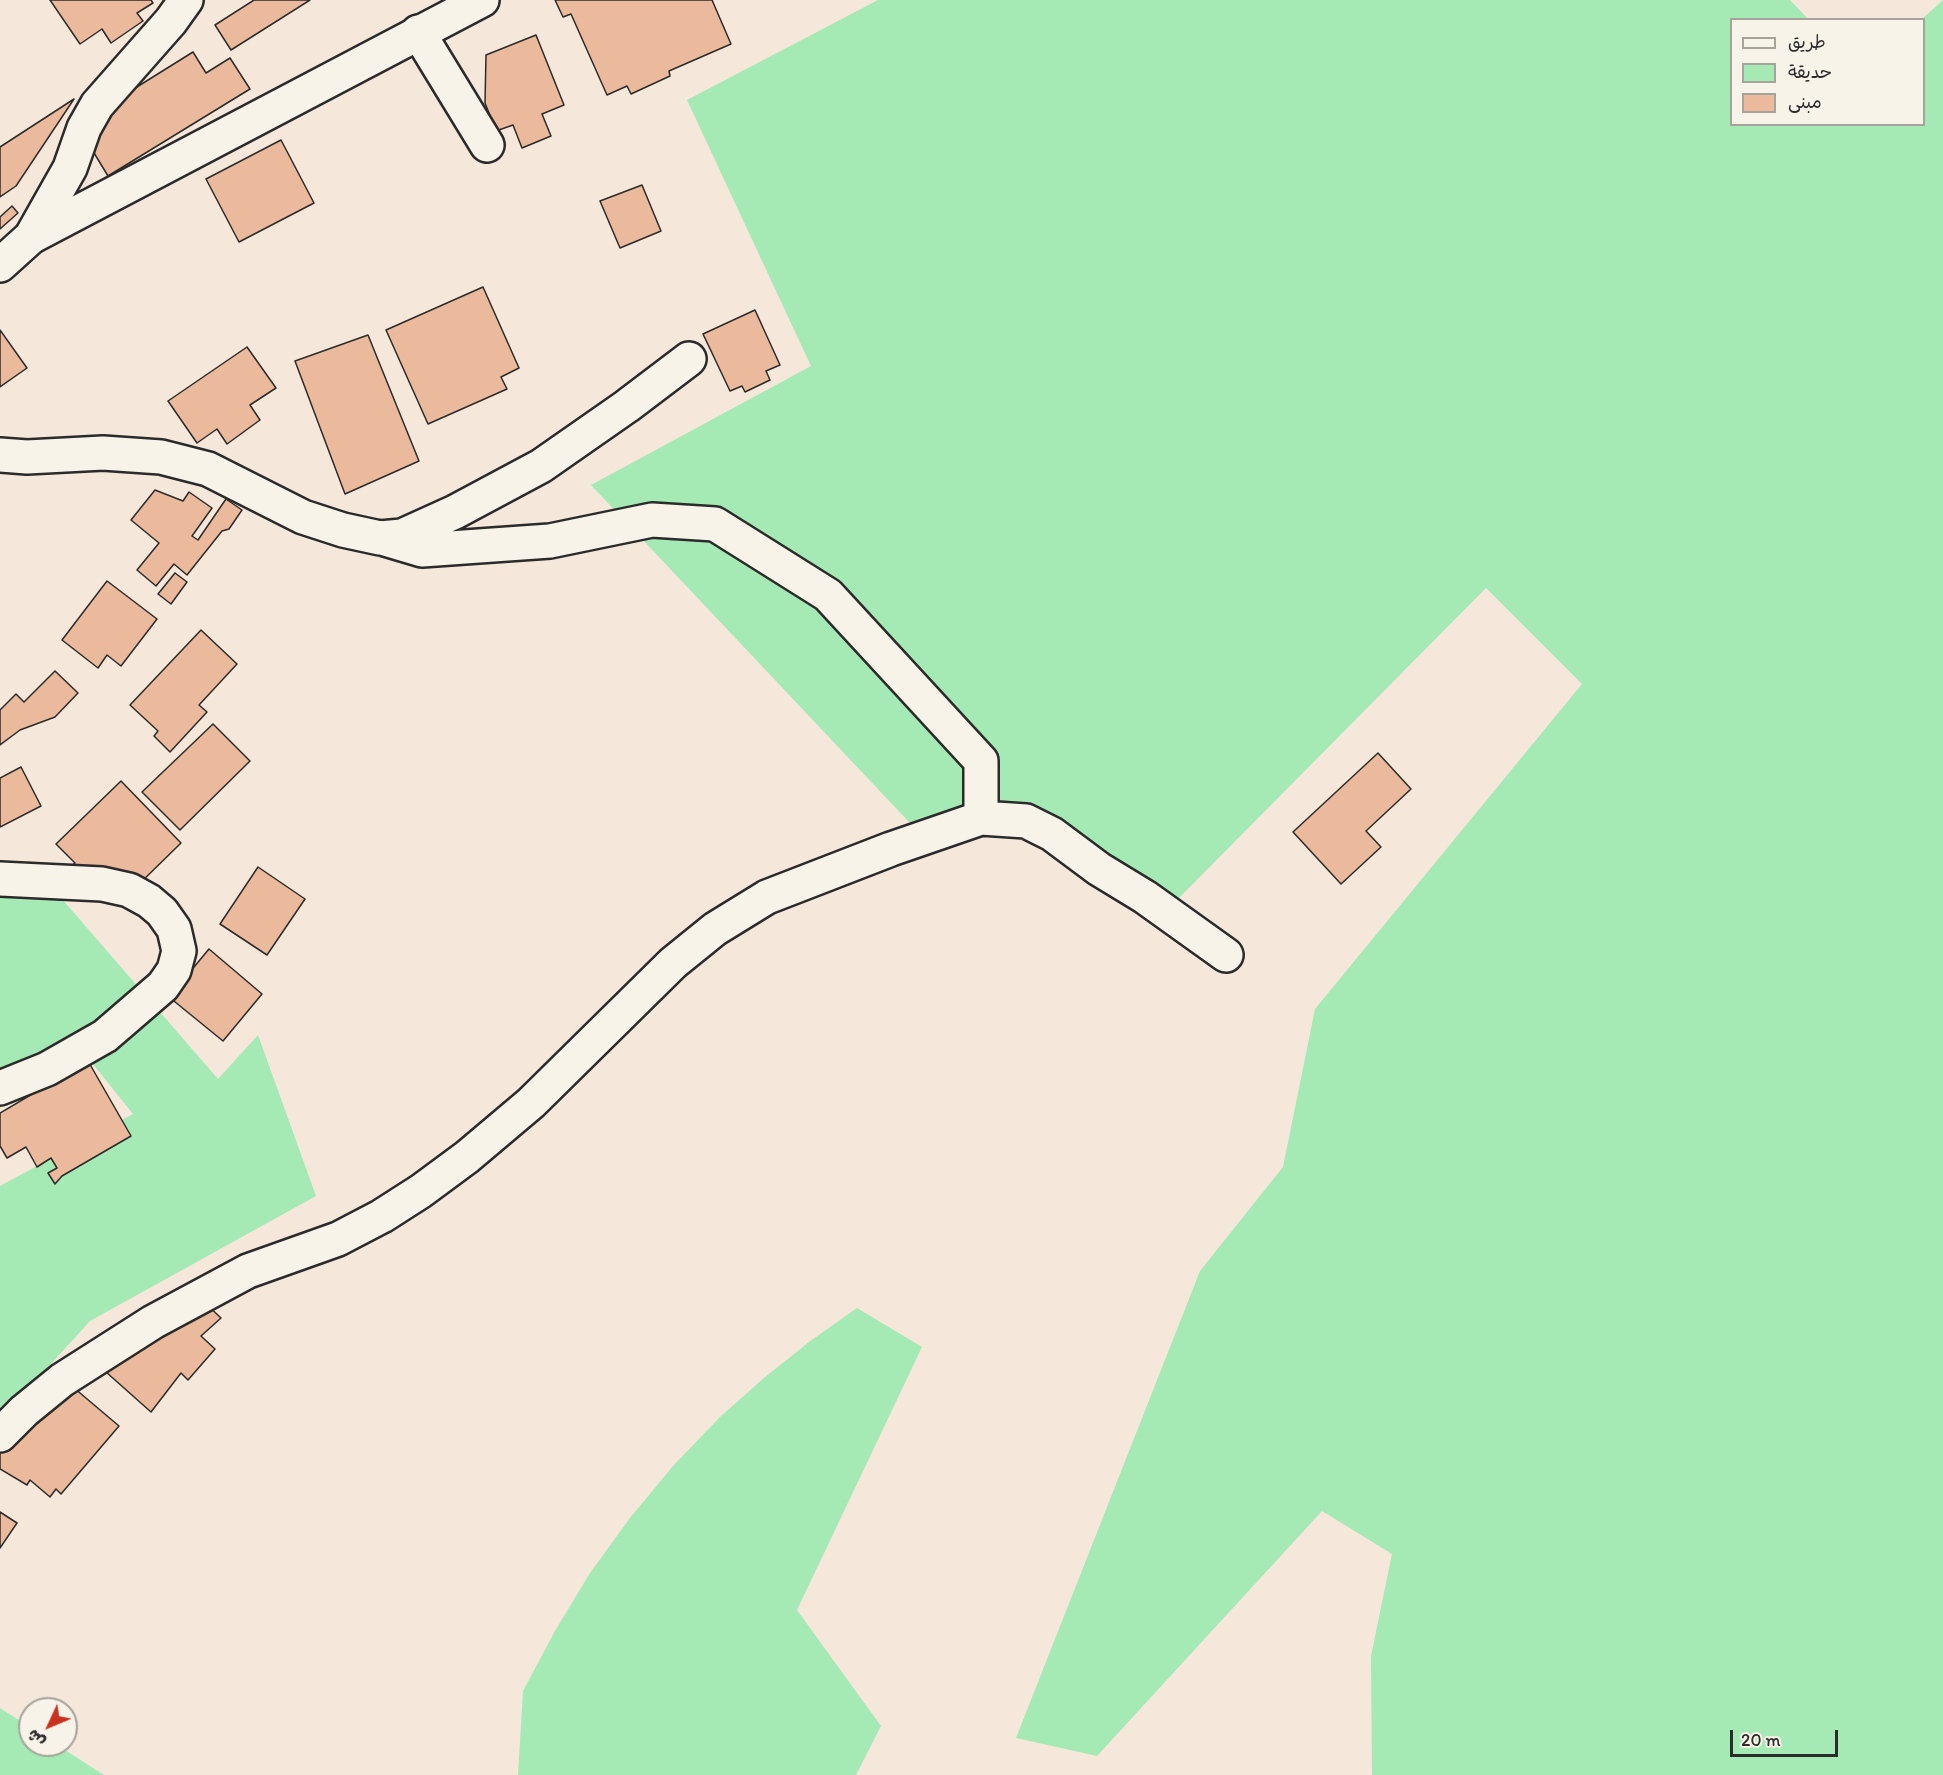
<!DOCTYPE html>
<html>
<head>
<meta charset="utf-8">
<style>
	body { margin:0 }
	#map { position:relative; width:1943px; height:1775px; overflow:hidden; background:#f5e7d9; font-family:Itim,"Playpen Sans Arabic",sans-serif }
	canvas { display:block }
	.legend { position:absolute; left:1730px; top:18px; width:195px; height:108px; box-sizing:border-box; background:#f7f3e8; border:2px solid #a5a39c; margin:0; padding:8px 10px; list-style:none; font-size:18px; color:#2b2b2b }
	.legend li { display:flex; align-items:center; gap:12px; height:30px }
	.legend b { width:30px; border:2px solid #a5a39c }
	.north { position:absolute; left:18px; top:1697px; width:60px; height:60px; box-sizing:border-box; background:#f7f3e8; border:2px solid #a5a39c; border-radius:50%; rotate:226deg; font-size:16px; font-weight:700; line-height:24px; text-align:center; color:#2b2b2b }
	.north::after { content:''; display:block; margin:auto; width:21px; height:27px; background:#c8321e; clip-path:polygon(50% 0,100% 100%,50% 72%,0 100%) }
	.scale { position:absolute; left:1730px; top:1730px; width:108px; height:27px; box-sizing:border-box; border:3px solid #2b2b2b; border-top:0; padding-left:8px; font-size:18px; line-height:21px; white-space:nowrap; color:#2b2b2b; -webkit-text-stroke:4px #f7f3e8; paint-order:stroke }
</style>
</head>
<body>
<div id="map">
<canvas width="1943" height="1775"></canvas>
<ul class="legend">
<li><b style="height:8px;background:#f7f3e8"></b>طريق</li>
<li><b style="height:16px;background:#a5e9b4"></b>حديقة</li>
<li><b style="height:16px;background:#ebb99c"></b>مبنى</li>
</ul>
<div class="north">ش</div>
<div class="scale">20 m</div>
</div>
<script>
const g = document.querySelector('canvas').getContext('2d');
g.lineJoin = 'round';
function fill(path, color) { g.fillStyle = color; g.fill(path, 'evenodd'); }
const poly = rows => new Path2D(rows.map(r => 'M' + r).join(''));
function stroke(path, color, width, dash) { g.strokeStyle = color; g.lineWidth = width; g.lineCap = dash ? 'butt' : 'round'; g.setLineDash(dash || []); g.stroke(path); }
fill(poly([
	[878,0,1790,0,1808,19,1732,20,1732,124,1924,124,1922,19,1943,0,1943,1775,1372,1775,1371,1656,1392,1554,1322,1511,1097,1756,1016,1738,1200,1271,1283,1167,1315,1009,1582,684,1486,588,1166,911,1058,834,972,826,909,822,591,485,811,366,687,100],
	[29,861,218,1079,258,1035,316,1196,90,1321,0,1420,0,1186,133,1114,76,1043,0,1075,0,877],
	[857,1308,922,1347,797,1610,881,1726,856,1775,518,1775,523,1691,555,1631,590,1573,630,1518,673,1466,720,1417,764,1378,809,1342],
	[0,1708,30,1727,30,1745,57,1745,104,1775,0,1775]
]), '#a5e9b4');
const building = poly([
	[50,0,151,0,153,3,137,13,143,21,111,43,102,29,80,44,50,0],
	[254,0,310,0,231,50,215,25,254,0],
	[555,0,712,0,731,44,669,71,670,76,631,94,627,86,607,95,571,14,563,17,555,0],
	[536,35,564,105,542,114,551,136,522,148,513,125,496,131,485,103,486,55,536,35],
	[193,52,206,73,230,58,250,89,108,176,88,143,124,95,193,52],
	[74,99,16,186,0,197,0,147,74,99],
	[281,140,314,203,239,242,206,179,281,140],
	[642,185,661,231,620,248,600,201,642,185],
	[12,206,18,213,0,229,0,217,12,206],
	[483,287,519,368,501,377,507,389,428,424,386,330,483,287],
	[755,310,780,365,766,371,770,380,745,392,742,386,730,391,703,334,755,310],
	[0,330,27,368,0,387,0,330],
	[368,335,419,461,345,494,295,361,368,335],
	[247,347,276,388,250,405,260,420,227,444,217,429,197,443,168,401,247,347],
	[155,490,183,501,189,492,212,508,192,536,198,540,226,499,242,510,229,529,222,531,187,575,174,564,156,586,137,570,159,543,131,520,155,490],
	[175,573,187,582,171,604,158,594,175,573],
	[107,581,157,619,121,666,107,655,98,668,62,640,107,581],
	[201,630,237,664,199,705,207,712,170,752,154,736,158,731,130,705,201,630],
	[55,671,78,693,55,717,20,730,0,745,0,710,16,694,24,702,55,671],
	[213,724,250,761,180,830,142,792,213,724],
	[1378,753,1411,789,1366,831,1381,847,1341,884,1293,832,1378,753],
	[21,767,41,806,0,827,0,778,21,767],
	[121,781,181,843,135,888,71,866,75,863,56,844,121,781],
	[258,867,305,899,267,955,220,924,258,867],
	[209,949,262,994,223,1041,169,997,209,949],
	[88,1061,131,1136,62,1176,55,1184,48,1173,57,1168,51,1158,37,1167,26,1147,7,1158,0,1146,0,1113,88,1061],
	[204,1302,221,1318,201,1336,215,1349,188,1380,181,1373,151,1412,106,1372,204,1302],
	[67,1382,119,1426,61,1494,56,1489,50,1497,30,1480,27,1485,0,1469,0,1446,67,1382],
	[0,1512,17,1523,0,1548,0,1512]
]);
fill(building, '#ebb99c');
stroke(building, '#2b2b2b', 1.5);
const minor = poly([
	[418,32,487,145],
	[31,237,70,168,84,128,97,105,171,21,186,0],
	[0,455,27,457,103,453,161,457,208,469,303,517,343,530,380,538,402,536,455,512,541,466,627,406,689,359],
	[385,539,422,550,550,541,652,520,715,524,828,595,981,761,981,818],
	[0,879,102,884,129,890,149,901,162,912,174,929,179,951,174,970,163,986,105,1036,47,1069,0,1088],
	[0,1435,24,1411,62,1380,153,1322,248,1271,338,1239,382,1216,421,1191,467,1157,531,1103,673,963,715,929,767,897,891,849,981,818,1026,821,1052,834,1099,869,1145,897,1226,955]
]);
const secondary = poly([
	[0,265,31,237,482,0]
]);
stroke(minor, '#2b2b2b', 38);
stroke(secondary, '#2b2b2b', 38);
stroke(minor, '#f7f3e8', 33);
stroke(secondary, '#f7f3e8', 33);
</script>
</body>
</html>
